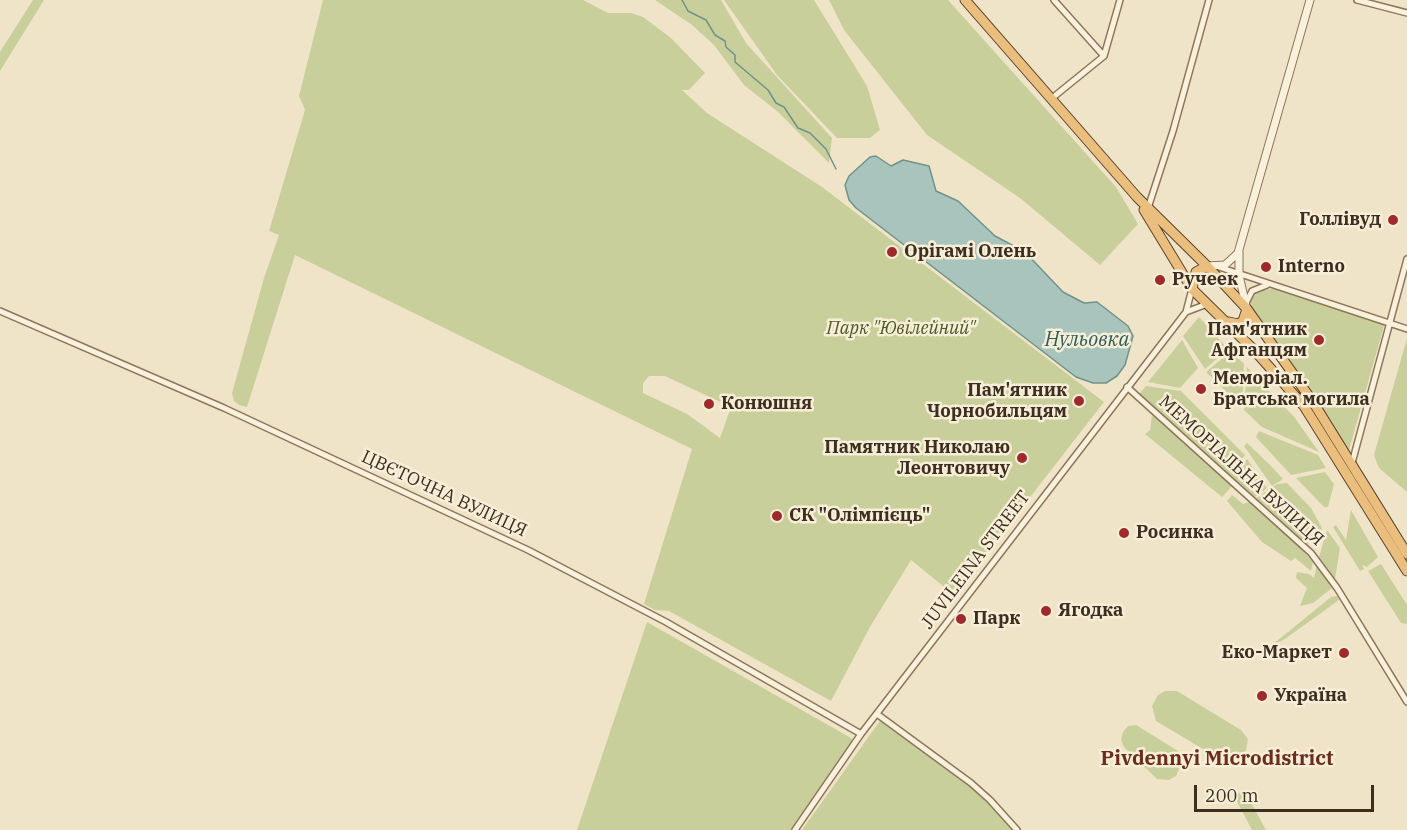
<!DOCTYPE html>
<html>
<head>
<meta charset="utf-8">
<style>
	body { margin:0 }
	#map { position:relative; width:1407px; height:830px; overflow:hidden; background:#f0e4c8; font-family:"IBM Plex Serif",serif }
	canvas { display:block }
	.scale { position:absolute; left:1194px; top:785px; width:180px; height:27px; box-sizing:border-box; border:3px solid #3d2e20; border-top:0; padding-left:8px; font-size:18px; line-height:21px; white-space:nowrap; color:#3d2e20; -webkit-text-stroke:4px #f7eed8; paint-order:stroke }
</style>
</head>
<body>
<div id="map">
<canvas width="1407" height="830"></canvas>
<div class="scale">200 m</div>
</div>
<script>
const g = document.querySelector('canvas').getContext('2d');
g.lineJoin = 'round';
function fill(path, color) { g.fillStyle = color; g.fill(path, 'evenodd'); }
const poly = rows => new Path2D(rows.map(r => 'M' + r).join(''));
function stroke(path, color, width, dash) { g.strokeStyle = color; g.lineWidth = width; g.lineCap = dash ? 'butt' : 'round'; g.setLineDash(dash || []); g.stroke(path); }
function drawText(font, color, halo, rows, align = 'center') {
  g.font = font + ' "IBM Plex Serif",serif'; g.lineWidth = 5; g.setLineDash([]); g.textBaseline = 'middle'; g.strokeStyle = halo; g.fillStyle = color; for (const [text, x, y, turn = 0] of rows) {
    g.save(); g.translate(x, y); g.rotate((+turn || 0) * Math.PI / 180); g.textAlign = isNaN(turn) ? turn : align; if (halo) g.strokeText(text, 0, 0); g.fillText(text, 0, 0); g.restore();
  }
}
fill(poly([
	[33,0,44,0,0,71,0,52],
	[323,0,583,0,608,13,631,13,643,17,671,38,705,73,689,90,682,90,707,113,822,187,1104,402,954,595,911,560,870,627,831,701,669,611,655,610,644,604,692,449,295,255,247,407,239,405,234,401,232,393,264,278,279,235,269,231,305,110,299,96],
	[649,376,665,376,731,407,720,438,687,414,643,393,643,383],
	[655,0,721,0,746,43,832,138,829,163,777,111,744,85,714,45,692,25],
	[724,0,814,0,867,86,880,130,870,138,837,138,777,75],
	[829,0,948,0,1116,187,1138,224,1100,265,1020,198,927,135,844,30],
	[1275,288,1385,322,1349,450,1318,399,1251,306,1250,299,1255,292],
	[1199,317,1228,349,1205,369,1183,336],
	[1407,338,1407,492,1379,468,1374,455],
	[1182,340,1198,368,1180,388,1148,382],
	[1231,351,1244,364,1242,407,1206,372],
	[1247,367,1295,418,1319,452,1262,427,1244,410],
	[1146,386,1181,391,1245,455,1232,472,1238,471,1247,459,1267,488,1255,497,1235,481,1229,476,1231,473,1229,475,1152,408,1139,394],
	[1152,414,1232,486,1222,497,1145,434,1150,430],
	[1259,431,1318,455,1326,468,1291,475,1256,437],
	[1247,443,1272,467,1283,479,1272,486,1244,446],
	[1325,472,1334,484,1328,507,1324,507,1296,478],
	[1287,483,1311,508,1322,528,1316,549,1308,537,1308,545,1305,543,1301,549,1313,562,1311,571,1295,558,1291,561,1262,542,1227,501,1232,495,1243,504,1249,502,1261,511,1263,506,1256,498,1277,484],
	[1351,510,1378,557,1367,567,1362,565,1364,569,1360,571,1333,527,1336,525,1346,540],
	[1327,530,1340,548,1335,579,1319,557],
	[1381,564,1407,605,1407,624,1401,623,1368,571],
	[1317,565,1332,588,1313,603,1300,606,1307,588,1296,578,1297,572,1309,574,1314,578],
	[1337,596,1339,600,1285,639,1267,649,1331,597],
	[647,622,851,738,853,741,791,830,577,830],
	[1165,691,1177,691,1241,730,1248,739,1245,755,1235,762,1223,761,1156,721,1152,706,1158,695],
	[882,718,971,783,1017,830,802,830],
	[1136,725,1178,751,1182,762,1176,776,1169,780,1157,779,1124,747,1121,740,1123,732,1128,726],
	[1244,790,1266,830,1252,830,1234,796]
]), '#c9cf9b');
const water = poly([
	[876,156,891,166,903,160,929,166,936,191,958,201,995,236,1025,252,1063,292,1084,303,1097,302,1128,326,1133,336,1125,365,1117,376,1106,383,1093,383,1076,377,856,208,849,200,845,185,849,176,870,157,876,156]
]);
fill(water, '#a9c4bc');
stroke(water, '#6f938a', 1.5);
stroke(poly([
	[682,0,688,11,706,20,715,35,725,41,726,47,735,55,735,62,768,90,776,103,784,107,798,128,810,133,826,149,836,169]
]), '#6f938a', 1.5);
const minor = poly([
	[1054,0,1104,56],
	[1357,0,1407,13],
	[1051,99,1104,56,1120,0],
	[1148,208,1173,131,1209,0],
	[1219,267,1407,329],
	[1246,303,1252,291,1267,285],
	[0,311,224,408,528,550,666,622,861,734],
	[1186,312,1207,304],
	[1127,387,1311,553,1337,588,1407,702],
	[1352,463,1407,259],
	[877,714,971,783,990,800,1017,830],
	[795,830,861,734,1186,312,1192,289]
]);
const tertiary = poly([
	[1239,251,1239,275,1246,306],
	[1207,266,1225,265,1238,253,1310,0]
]);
const trunk = poly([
	[965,0,1137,197,1207,266,1247,309,1313,402,1407,554],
	[1144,210,1192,289,1255,351,1304,406,1407,571],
	[1192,289,1196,272,1207,266],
	[1229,322,1238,324,1243,321,1247,309]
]);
stroke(minor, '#8d765c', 8);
stroke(tertiary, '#8d765c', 9);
stroke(trunk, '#5b4430', 11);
stroke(minor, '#faf1dc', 5);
stroke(tertiary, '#faf1dc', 7);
stroke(trunk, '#eabe7c', 9);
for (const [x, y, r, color] of [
	[1393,220,6,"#9e2a2b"],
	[892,252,6,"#9e2a2b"],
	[1266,267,6,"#9e2a2b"],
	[1160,280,6,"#9e2a2b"],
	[1319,340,6,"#9e2a2b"],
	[1201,389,6,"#9e2a2b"],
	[1079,401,6,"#9e2a2b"],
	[709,404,6,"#9e2a2b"],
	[1022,458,6,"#9e2a2b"],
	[777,516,6,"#9e2a2b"],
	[1124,533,6,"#9e2a2b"],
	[1046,611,6,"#9e2a2b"],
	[961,619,6,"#9e2a2b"],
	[1344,653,6,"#9e2a2b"],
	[1262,696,6,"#9e2a2b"]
]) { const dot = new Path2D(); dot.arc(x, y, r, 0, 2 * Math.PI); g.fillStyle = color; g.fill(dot); stroke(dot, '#f7eed8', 2); }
drawText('bold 18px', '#3d2e20', '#f7eed8', [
	["Голлівуд",1381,220,"right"],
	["Орігамі Олень",904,252],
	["Interno",1278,267],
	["Ручеек",1172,280],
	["Пам'ятник",1307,330,"right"],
	["Афганцям",1307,351,"right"],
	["Меморіал.",1213,379],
	["Братська могила",1213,400],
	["Пам'ятник",1067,391,"right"],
	["Чорнобильцям",1067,412,"right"],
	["Конюшня",721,404],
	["Памятник Николаю",1010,448,"right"],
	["Леонтовичу",1010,469,"right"],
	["СК \"Олімпієць\"",789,516],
	["Росинка",1136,533],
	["Ягодка",1058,611],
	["Парк",973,619],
	["Еко-Маркет",1332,653,"right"],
	["Україна",1274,696]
], 'left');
drawText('italic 18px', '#4d5a26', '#f7eed8', [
	["Парк \"Ювілейний\"",901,329]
]);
drawText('18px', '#3d2e20', '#f7eed8', [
	["МЕМОРІАЛЬНА ВУЛИЦЯ",1241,471,42],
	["ЦВЄТОЧНА ВУЛИЦЯ",444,494,25],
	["JUVILEINA STREET",976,560,-53]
]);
drawText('italic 20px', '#2f5d5a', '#f7eed8', [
	["Нульовка",1087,340]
]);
drawText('bold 20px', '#6b2e1e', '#f7eed8', [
	["Pivdennyi Microdistrict",1217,759]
]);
</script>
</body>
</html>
